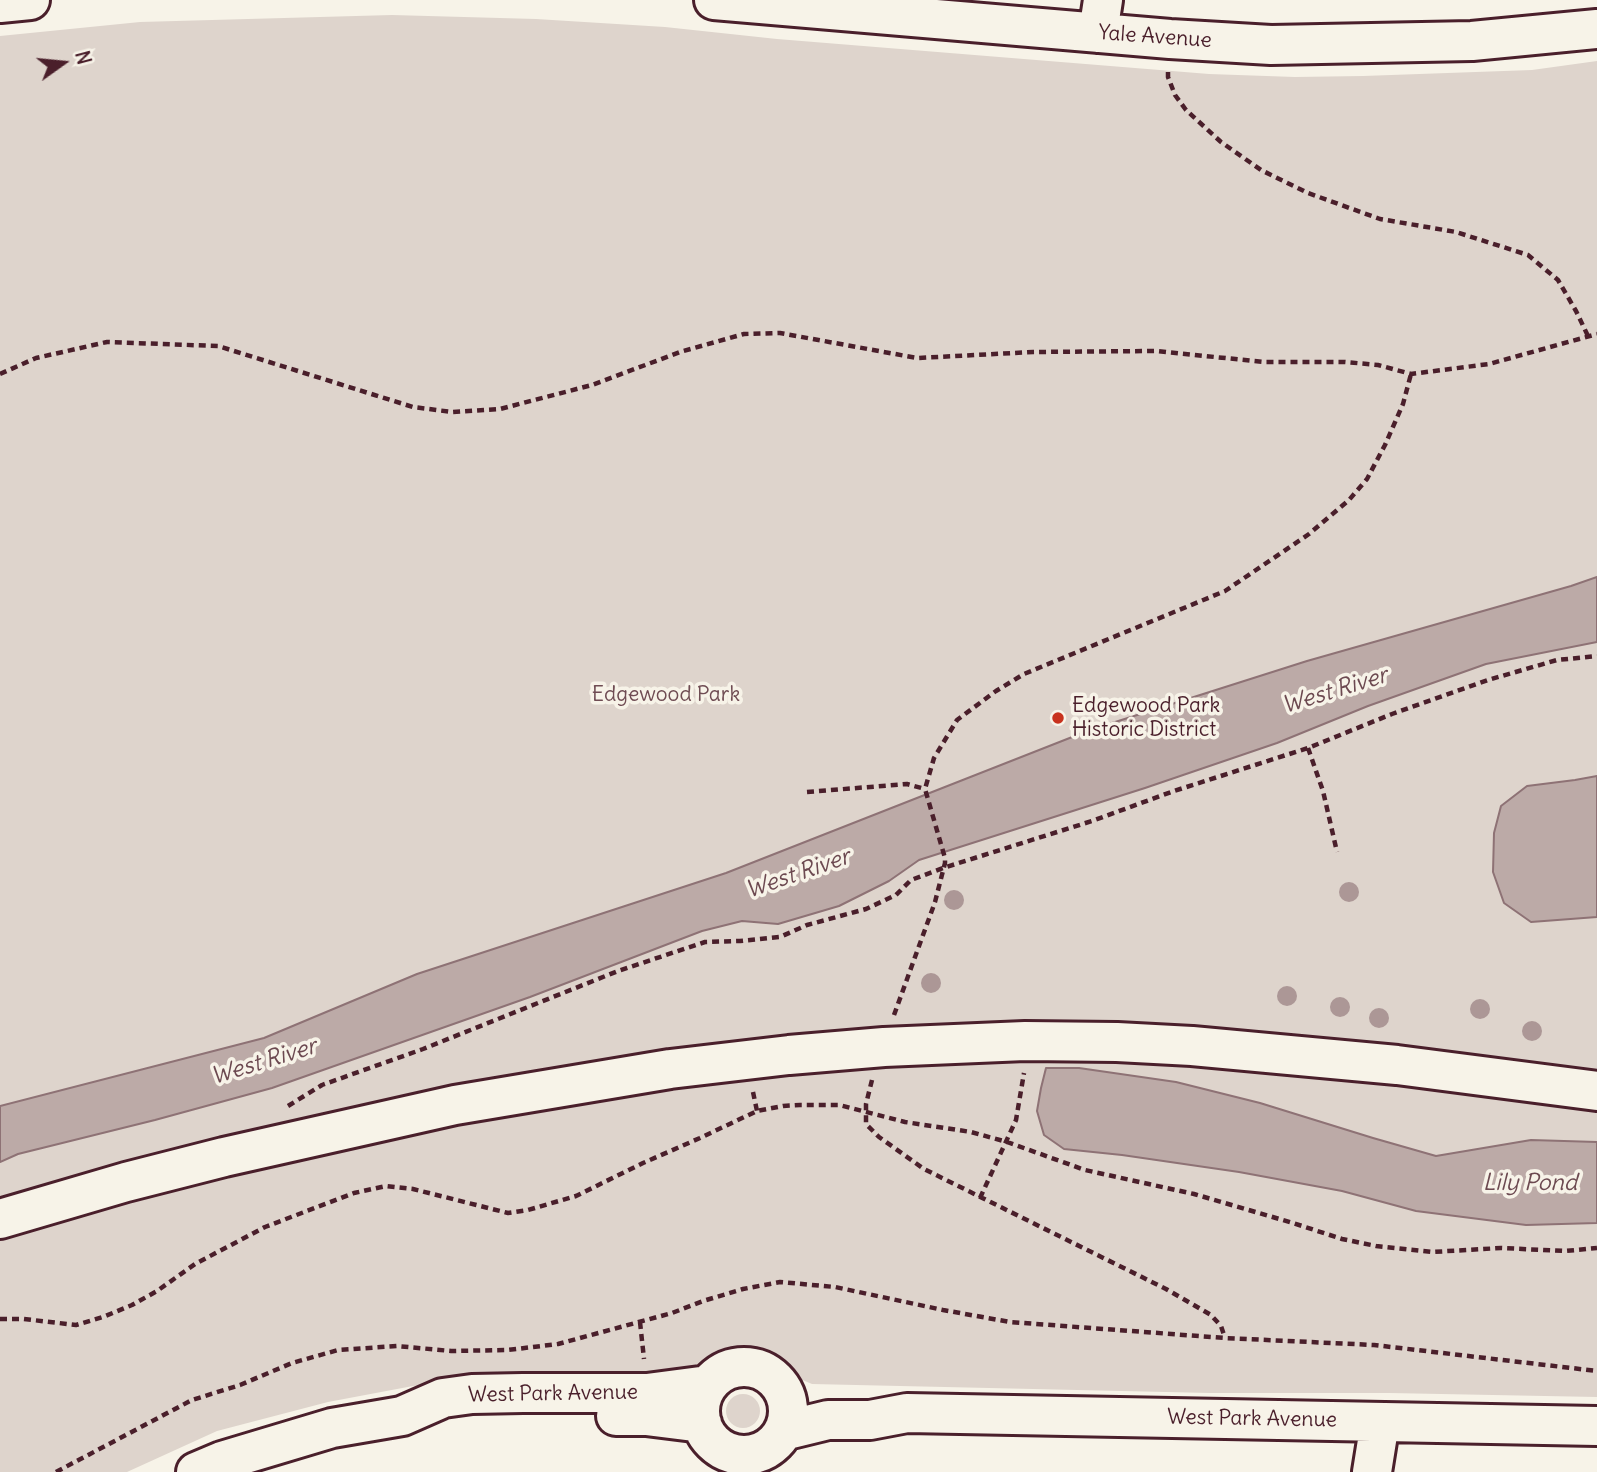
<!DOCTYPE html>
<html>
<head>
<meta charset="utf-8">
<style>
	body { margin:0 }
	#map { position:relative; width:1597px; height:1472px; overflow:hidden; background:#f7f3e8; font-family:Delius,sans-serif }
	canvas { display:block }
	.north { position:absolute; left:28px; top:28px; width:70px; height:70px; -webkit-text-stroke:5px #f7f3e8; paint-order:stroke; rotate:75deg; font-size:19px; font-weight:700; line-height:28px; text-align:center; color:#4a1f2b }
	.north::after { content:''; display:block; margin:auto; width:24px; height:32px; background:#4a1f2b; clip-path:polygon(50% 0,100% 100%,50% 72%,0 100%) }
</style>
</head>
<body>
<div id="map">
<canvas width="1597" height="1472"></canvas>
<div class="north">N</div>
</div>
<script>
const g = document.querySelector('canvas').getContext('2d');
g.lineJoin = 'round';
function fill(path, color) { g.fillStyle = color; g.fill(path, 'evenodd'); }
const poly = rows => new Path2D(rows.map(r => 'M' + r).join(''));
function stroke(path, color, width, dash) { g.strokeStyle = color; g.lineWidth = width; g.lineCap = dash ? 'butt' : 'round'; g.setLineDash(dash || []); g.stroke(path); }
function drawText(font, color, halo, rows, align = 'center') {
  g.font = font + ' Delius,sans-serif'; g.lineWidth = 7; g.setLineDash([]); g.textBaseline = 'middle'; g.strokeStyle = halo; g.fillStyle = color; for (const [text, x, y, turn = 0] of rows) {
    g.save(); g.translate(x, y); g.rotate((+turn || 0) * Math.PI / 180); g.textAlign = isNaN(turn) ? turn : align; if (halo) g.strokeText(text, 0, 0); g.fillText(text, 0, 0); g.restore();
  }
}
fill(poly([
	[392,15,536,19,665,27,777,39,1209,74,1295,77,1363,76,1532,70,1597,61,1597,1397,1389,1393,1210,1393,812,1384,781,1371,767,1359,750,1355,719,1361,688,1376,464,1381,413,1386,328,1402,217,1431,127,1472,0,1472,0,36,140,22],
	'726 1411a17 17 0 1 1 34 0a17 17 0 1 1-34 0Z'
]), '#ded4cc');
const water = poly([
	[1597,577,1597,642,1486,664,1368,706,1277,743,1145,788,919,860,889,881,839,906,778,924,742,921,702,931,530,997,272,1088,155,1120,18,1154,0,1162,0,1106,264,1038,417,974,726,873,1090,730,1307,661,1571,586,1597,577],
	[1597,776,1597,917,1531,922,1504,903,1493,872,1494,833,1501,806,1527,786,1575,780,1597,776],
	[1046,1068,1079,1068,1176,1082,1260,1103,1373,1138,1436,1156,1531,1140,1597,1142,1597,1223,1526,1225,1416,1211,1342,1191,1239,1172,1122,1155,1064,1149,1044,1135,1037,1111,1041,1088,1046,1068]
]);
fill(water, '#bcaaa7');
stroke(water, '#8e7275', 2);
const minor = poly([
	[714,0,1170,39,1271,45,1472,41,1597,29],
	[0,3,30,0],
	[1098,33,1103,0],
	[0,1219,126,1182,224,1157,455,1105,670,1069,789,1055,884,1047,1025,1041,1117,1042,1192,1046,1397,1065,1597,1091],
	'700 1411a44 44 0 1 1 88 0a44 44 0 1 1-88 0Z',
	[616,1416,646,1416,702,1423],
	[783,1431,828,1420,870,1420,907,1413,1597,1426],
	[196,1472,222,1461,332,1428,402,1416,443,1398,472,1394,523,1393,647,1393,708,1385],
	[1372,1472,1380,1422]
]);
stroke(minor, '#4a1f2b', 44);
stroke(poly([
	[1168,72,1168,77,1175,95,1186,110,1221,142,1261,170,1308,193,1380,219,1456,232,1528,255,1558,280,1576,311,1588,336],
	[0,374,36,358,107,342,218,346,413,407,452,412,500,409,592,385,680,352,744,334,780,333,917,358,1033,352,1156,351,1264,362,1345,362,1378,365,1411,374,1489,364,1597,334],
	[1308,748,1323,791,1337,852],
	[807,792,907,784,925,789],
	[894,1015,935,902,945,863,945,858,925,789,934,758,957,720,996,691,1024,674,1225,591,1309,534,1349,500,1367,479,1385,445,1403,404,1411,374],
	[872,1080,866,1104,866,1124,879,1137,924,1169,1166,1289,1211,1315,1221,1326,1225,1338],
	[753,1092,757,1111],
	[288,1106,322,1085,423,1049,618,971,705,942,740,941,780,937,807,925,866,909,896,895,911,880,943,868,1092,821,1174,791,1308,748,1392,714,1488,680,1557,660,1597,656],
	[980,1198,1016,1120,1024,1073],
	[0,1319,24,1319,76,1325,103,1317,132,1305,157,1291,195,1264,265,1227,354,1193,386,1186,413,1189,508,1213,528,1210,576,1196,643,1163,700,1138,757,1111,783,1106,800,1105,839,1105,905,1122,971,1132,1007,1142,1085,1170,1194,1194,1293,1223,1342,1239,1376,1246,1432,1252,1501,1248,1565,1251,1597,1248],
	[640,1322,644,1359],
	[56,1472,192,1400,240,1385,292,1363,338,1350,397,1346,451,1351,508,1350,558,1344,672,1313,703,1301,743,1289,780,1282,835,1287,943,1310,1010,1322,1225,1338,1374,1345,1597,1371]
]), '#4a1f2b', 4.5, [7, 5]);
stroke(minor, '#f7f3e8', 38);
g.fillStyle = '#ac9796';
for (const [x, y] of [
	[1349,892],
	[954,900],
	[931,983],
	[1287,996],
	[1340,1007],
	[1480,1009],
	[1379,1018],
	[1532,1031]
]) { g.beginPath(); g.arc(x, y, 10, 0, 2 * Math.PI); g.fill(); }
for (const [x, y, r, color] of [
	[1058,718,7,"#c8321e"]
]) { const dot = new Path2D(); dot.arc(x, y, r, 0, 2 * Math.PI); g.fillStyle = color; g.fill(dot); stroke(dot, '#f7f3e8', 2.5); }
drawText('21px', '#4a1f2b', '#f7f3e8', [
	["Yale Avenue",1155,37,4],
	["West Park Avenue",553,1394,-1],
	["West Park Avenue",1252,1419,1]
]);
drawText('21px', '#6f4c53', '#f7f3e8', [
	["Edgewood Park",666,695]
]);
drawText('21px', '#4a1f2b', '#f7f3e8', [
	["Edgewood Park",1072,706],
	["Historic District",1072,730]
], 'left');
drawText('italic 23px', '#6c4950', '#f7f3e8', [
	["West River",1335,691,-17],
	["West River",798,874,-19],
	["West River",264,1062,-17],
	["Lily Pond",1530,1183]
]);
</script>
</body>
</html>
